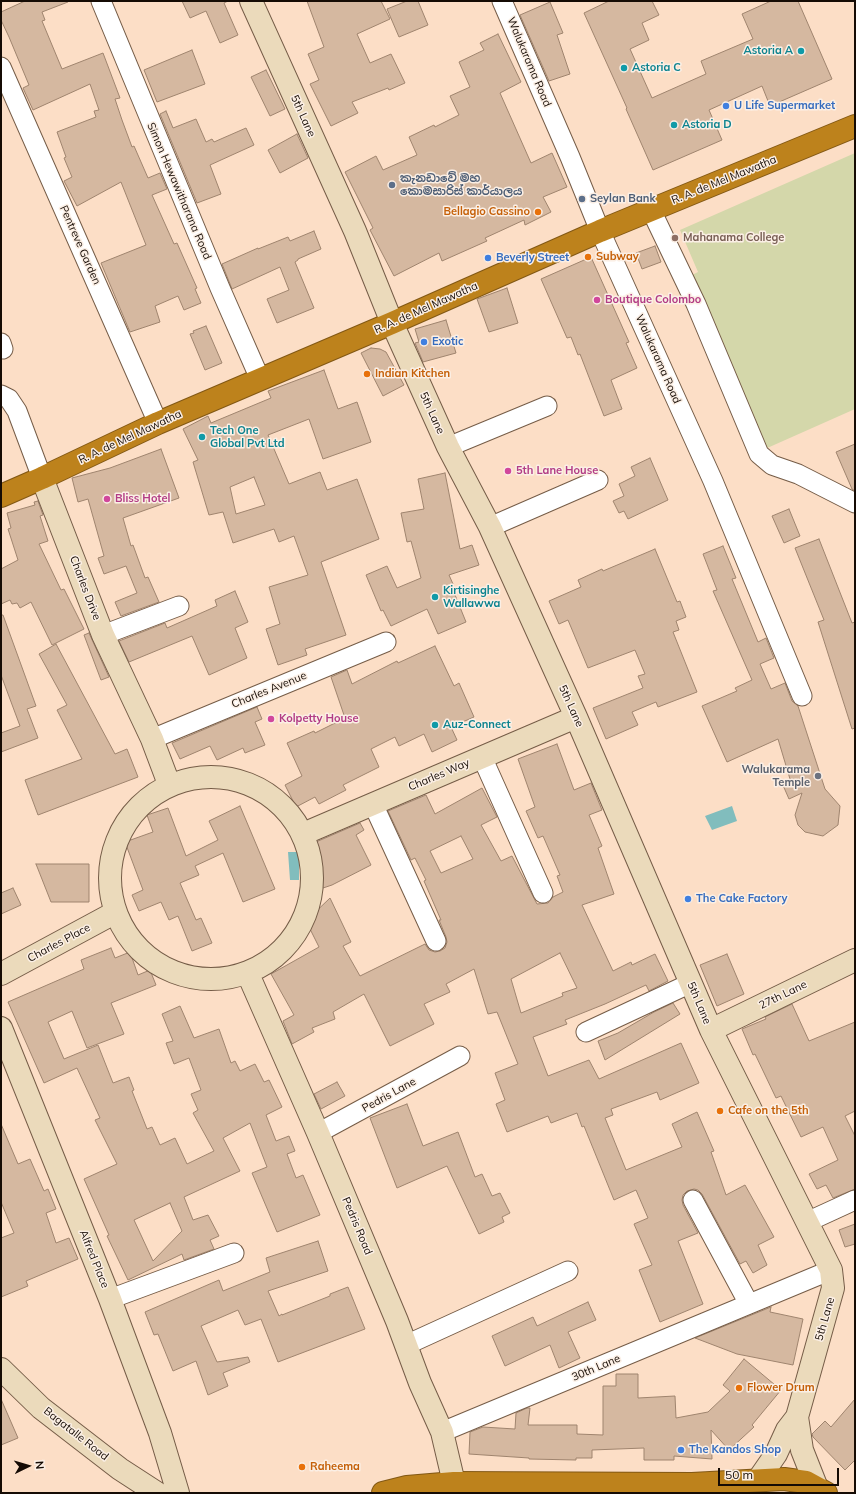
<!DOCTYPE html>
<html>
<head>
<meta charset="utf-8">
<style>
	body { margin:0 }
	#map { position:relative; width:856px; height:1494px; overflow:hidden; background:#fcdec6; font-family:Mulish,sans-serif }
	canvas { display:block }
	.frame { position:absolute; inset:0; border:2px solid #150b04; pointer-events:none }
	.north { position:absolute; left:8px; top:1446px; width:40px; height:40px; -webkit-text-stroke:3px #fbefe5; paint-order:stroke; rotate:85deg; font-size:11px; font-weight:700; line-height:16px; text-align:center; color:#150b04 }
	.north::after { content:''; display:block; margin:auto; width:14px; height:18px; background:#150b04; clip-path:polygon(50% 0,100% 100%,50% 72%,0 100%) }
	.scale { position:absolute; left:718px; top:1468px; width:121px; height:18px; box-sizing:border-box; border:2px solid #150b04; border-top:0; padding-left:5px; font-size:12px; line-height:14px; white-space:nowrap; color:#150b04; -webkit-text-stroke:3px #fbefe5; paint-order:stroke }
</style>
</head>
<body>
<div id="map">
<canvas width="856" height="1494"></canvas>
<div class="frame"></div>
<div class="north">N</div>
<div class="scale">50 m</div>
</div>
<script>
const g = document.querySelector('canvas').getContext('2d');
g.lineJoin = 'round';
function fill(path, color) { g.fillStyle = color; g.fill(path, 'evenodd'); }
const poly = rows => new Path2D(rows.map(r => 'M' + r).join(''));
function stroke(path, color, width, dash) { g.strokeStyle = color; g.lineWidth = width; g.lineCap = dash ? 'butt' : 'round'; g.setLineDash(dash || []); g.stroke(path); }
function drawText(font, color, halo, rows, align = 'center') {
  g.font = font + ' Mulish,"Noto Sans Sinhala",sans-serif'; g.lineWidth = 3; g.setLineDash([]); g.textBaseline = 'middle'; g.strokeStyle = halo; g.fillStyle = color; for (const [text, x, y, turn = 0] of rows) {
    g.save(); g.translate(x, y); g.rotate((+turn || 0) * Math.PI / 180); g.textAlign = isNaN(turn) ? turn : align; if (halo) g.strokeText(text, 0, 0); g.fillText(text, 0, 0); g.restore();
  }
}
fill(poly([
	[855,153,855,409,756,453,680,281,698,272,680,230]
]), '#d4d7aa');
fill(poly([
	[732,806,737,821,712,830,705,816],
	[288,852,299,852,299,880,290,880]
]), '#81bdbd');
const building = poly([
	[25,1,67,1,68,2,42,12,45,20,42,21,62,69,103,53,120,98,115,99,122,120,132,147,134,146,148,178,160,173,167,189,152,195,174,244,177,243,197,288,195,289,201,303,184,310,178,296,155,306,160,322,130,332,101,263,146,245,121,182,77,206,64,181,72,177,64,158,66,157,57,132,96,117,94,111,99,110,90,84,33,110,23,88,29,85,9,37,1,20,1,12,25,1],
	[182,1,228,1,224,3,238,35,220,43,206,11,190,18,182,1],
	[307,1,381,1,390,19,357,34,370,63,391,54,405,83,389,90,388,88,352,102,358,113,331,126,310,84,319,80,308,54,324,47,307,1],
	[407,1,418,1,428,25,399,37,387,9,407,1],
	[609,1,652,1,659,15,642,23,649,40,630,49,652,98,706,74,701,61,753,39,742,14,771,1,798,1,832,79,770,106,762,86,709,110,722,140,653,170,626,109,627,108,584,13,609,1],
	[550,2,563,33,557,35,570,74,549,81,520,15,550,2],
	[498,34,521,82,500,93,531,163,552,153,567,187,543,197,551,212,525,225,524,220,485,238,487,241,442,261,439,253,394,276,370,230,373,228,345,172,376,156,383,170,417,155,409,137,434,125,435,127,459,115,450,96,470,87,459,62,484,50,480,43,498,34],
	[192,50,205,84,157,102,144,70,192,50],
	[266,70,285,109,270,116,251,77,266,70],
	[166,111,173,128,196,119,206,142,212,139,214,142,246,128,254,145,210,165,221,194,197,203,160,114,166,111],
	[297,134,308,158,280,173,268,150,297,134],
	[314,231,321,249,298,259,298,260,295,262,314,308,277,323,267,299,289,290,280,267,232,289,222,264,258,248,258,249,288,237,290,241,314,231],
	[655,246,661,262,642,269,636,253,655,246],
	[591,257,629,342,626,343,637,368,611,380,622,409,604,416,580,354,578,355,571,337,567,338,541,279,591,257],
	[507,288,518,323,489,332,477,299,507,288],
	[446,320,456,353,423,362,415,343,419,342,415,329,446,320],
	[206,326,222,363,205,370,190,334,194,333,193,331,206,326],
	[371,348,380,349,386,352,404,385,383,396,361,353,371,348],
	[324,370,338,409,357,402,371,442,323,459,309,419,268,435,289,484,320,472,327,490,357,479,379,539,321,562,346,635,305,649,307,655,278,665,266,629,280,624,269,587,308,575,294,536,279,542,274,529,233,543,223,512,209,515,193,462,198,460,183,429,208,416,211,423,271,398,268,391,324,370],
	[254,477,265,505,236,514,230,487,254,477],
	[855,444,855,491,852,489,836,452,855,444],
	[161,449,179,498,123,518,131,546,133,545,145,578,148,577,159,602,121,616,115,602,137,593,126,566,104,574,98,558,104,556,88,499,78,502,72,478,110,468,161,449],
	[650,458,668,500,628,519,624,511,619,513,613,501,624,496,619,484,635,476,631,467,650,458],
	[445,473,460,549,472,545,479,565,449,575,453,584,451,585,466,622,438,634,427,609,391,626,383,610,381,611,366,575,387,566,397,588,421,578,411,541,407,542,401,513,424,509,418,479,445,473],
	[38,501,43,515,40,516,48,541,39,544,61,590,64,589,84,629,52,645,31,602,20,608,17,603,12,604,10,600,1,604,1,569,18,560,8,529,11,528,7,513,35,505,34,502,38,501],
	[789,509,800,536,784,543,772,516,789,509],
	[819,539,852,623,855,622,855,728,852,729,818,622,824,620,795,548,819,539],
	[723,546,736,578,732,579,758,642,766,638,774,658,760,664,771,689,785,683,792,701,798,706,825,789,840,806,838,825,823,836,805,832,798,825,795,815,802,793,789,799,782,783,790,779,778,739,727,762,702,706,737,691,735,688,752,680,713,591,717,590,703,554,723,546],
	[655,549,677,602,680,601,686,617,676,621,679,630,673,632,697,692,658,707,656,702,632,712,638,725,606,739,593,708,643,688,638,676,645,674,635,650,588,668,568,620,559,624,549,601,581,587,578,580,602,569,603,571,655,549],
	[235,591,248,622,235,628,247,658,209,675,192,636,129,662,119,641,165,623,167,628,217,606,215,600,235,591],
	[1,615,3,615,36,706,27,709,38,738,1,752,1,733,20,726,1,675,1,615],
	[89,633,109,677,101,680,84,635,89,633],
	[56,644,115,754,127,749,138,777,38,815,25,780,82,759,57,710,67,705,39,654,56,644],
	[435,646,454,686,459,683,474,717,451,727,457,740,432,752,424,734,399,746,395,737,371,749,379,767,343,785,346,790,319,804,315,797,296,807,285,785,302,776,287,743,314,731,315,733,345,718,331,677,347,670,352,684,397,661,398,663,435,646],
	[257,707,262,719,255,722,265,745,245,753,243,748,217,760,210,746,180,759,172,743,257,707],
	[557,744,574,790,591,783,602,810,589,815,602,846,598,848,614,894,582,905,613,971,631,962,632,965,655,954,668,981,649,991,646,985,605,1004,565,1020,567,1024,533,1037,548,1076,589,1060,599,1079,681,1043,699,1083,660,1100,657,1092,611,1109,613,1115,605,1118,626,1170,682,1147,672,1124,697,1112,714,1151,711,1152,726,1195,745,1185,774,1237,758,1245,767,1265,753,1273,746,1261,740,1264,702,1194,698,1190,694,1189,687,1191,683,1195,682,1200,683,1205,698,1233,678,1241,703,1304,660,1322,639,1270,652,1265,634,1224,648,1218,636,1190,614,1200,584,1126,582,1127,577,1113,551,1123,548,1116,507,1132,496,1104,505,1100,495,1073,518,1064,497,1012,488,1014,474,969,446,984,450,992,424,1004,434,1024,390,1046,364,994,333,1012,335,1019,312,1028,314,1032,292,1044,283,1021,294,1015,271,974,319,947,306,921,330,898,351,942,343,946,360,976,425,944,429,950,435,952,440,951,445,948,447,942,446,937,439,920,441,920,424,881,426,880,415,858,411,860,388,811,426,795,435,814,482,788,497,817,481,825,501,861,512,856,537,904,548,903,553,897,563,892,557,876,560,875,543,836,538,838,526,811,535,807,518,759,557,744],
	[461,836,473,859,441,873,430,851,461,836],
	[560,953,577,988,562,993,563,996,521,1013,511,979,560,953],
	[240,806,275,889,243,902,223,853,195,866,199,875,180,883,196,920,201,918,212,943,192,951,178,916,169,920,161,902,139,911,132,895,143,890,125,842,153,832,147,815,168,808,186,856,218,840,209,821,240,806],
	[360,823,364,830,356,835,371,865,332,885,314,891,314,866,309,845,360,823],
	[36,864,89,864,89,902,51,902,36,864],
	[13,888,21,905,1,914,1,893,13,888],
	[111,948,115,958,130,952,138,975,150,970,156,985,111,1003,124,1034,87,1048,72,1011,48,1022,64,1059,98,1045,113,1083,129,1077,134,1090,132,1091,147,1129,152,1127,160,1145,175,1138,187,1164,214,1151,193,1113,198,1110,191,1094,201,1090,189,1058,174,1064,166,1043,173,1041,162,1014,180,1006,194,1038,219,1029,231,1063,235,1061,240,1071,255,1064,264,1082,269,1080,282,1107,266,1115,276,1141,289,1136,295,1151,287,1154,296,1178,303,1175,320,1215,277,1232,252,1173,267,1167,250,1123,223,1138,240,1171,184,1197,193,1220,208,1215,219,1236,210,1240,214,1249,184,1260,182,1254,128,1280,107,1236,109,1235,84,1179,117,1164,95,1120,100,1118,77,1068,44,1083,8,1002,84,969,81,960,111,948],
	[170,1203,182,1231,153,1261,134,1220,170,1203],
	[727,954,744,994,717,1006,700,965,727,954],
	[673,1003,680,1014,605,1060,598,1041,618,1033,654,1012,673,1003],
	[792,1004,809,1041,855,1022,855,1111,845,1116,855,1136,855,1189,833,1198,826,1185,817,1189,809,1174,838,1160,823,1127,801,1137,781,1096,776,1098,755,1054,753,1055,742,1029,766,1019,765,1017,792,1004],
	[337,1082,345,1096,321,1109,314,1094,337,1082],
	[407,1104,423,1146,458,1132,475,1177,482,1174,492,1196,500,1193,510,1213,502,1217,504,1222,479,1234,447,1166,397,1188,370,1118,407,1104],
	[1,1124,18,1164,30,1159,44,1191,48,1189,56,1209,46,1213,56,1243,69,1238,78,1259,26,1281,28,1286,1,1297,1,1238,14,1233,1,1202,1,1124],
	[855,1224,855,1244,845,1247,839,1230,855,1224],
	[318,1241,328,1271,268,1291,279,1316,282,1314,282,1315,330,1296,330,1294,348,1287,365,1329,278,1362,261,1319,245,1325,238,1310,201,1326,217,1362,248,1357,250,1362,223,1373,228,1386,208,1395,196,1361,173,1371,158,1334,154,1335,145,1312,219,1280,223,1291,270,1272,266,1258,318,1241],
	[588,1302,596,1320,568,1332,580,1358,559,1368,550,1345,505,1366,492,1336,533,1317,537,1326,588,1302],
	[771,1307,770,1312,803,1319,793,1365,737,1354,695,1338,771,1307],
	[744,1359,781,1390,752,1425,754,1427,729,1450,711,1430,712,1459,674,1456,674,1460,644,1460,644,1448,592,1450,592,1458,576,1458,576,1460,529,1459,529,1458,469,1454,470,1432,483,1427,515,1429,516,1413,527,1408,530,1408,528,1425,577,1425,577,1434,603,1435,603,1386,616,1386,616,1374,638,1374,638,1398,675,1396,676,1418,708,1412,730,1391,723,1385,744,1359],
	[1,1399,18,1438,1,1445,1,1399],
	[855,1399,855,1460,845,1470,813,1437,812,1434,825,1421,831,1427,855,1399]
]);
fill(building, '#d5b8a0');
stroke(building, '#9f846e', 1);
const street = poly([
	[101,1,220,288,260,379],
	[502,1,570,157,600,231,713,481,802,696],
	[1,67,158,423],
	[651,210,696,304,759,454,772,465,798,474,855,503],
	[1,343,3,349],
	[1,395,9,399,17,411,42,478],
	[448,447,547,406],
	[490,527,598,480],
	[103,635,179,606],
	[152,739,386,642],
	[482,757,543,893],
	[373,804,436,941],
	[586,1032,691,983],
	[318,1133,460,1056],
	[693,1200,749,1304],
	[807,1222,855,1200],
	[110,1299,234,1253],
	[406,1345,568,1271],
	[442,1432,831,1270]
]);
const secondary = poly([
	[251,1,355,231,392,323,448,447,490,527,576,717,711,1030,831,1270,833,1288,797,1417,787,1430,776,1454,758,1480],
	[42,478,103,635,152,739,169,784],
	'110 878a101 101 0 1 1 202 0a101 101 0 1 1-202 0Z',
	[303,834,576,717],
	[1,974,116,912],
	[248,974,318,1133,397,1321,420,1383,442,1432,454,1483],
	[1,1028,110,1299,160,1433,178,1493],
	[711,1030,855,960],
	[1,1369,41,1408,120,1469,157,1493],
	[797,1417,802,1450,817,1488]
]);
const highway = poly([
	[1,496,42,478,158,423,392,323,600,231,855,126],
	[383,1493,407,1487,454,1483,692,1484,784,1479,806,1482,826,1493]
]);
stroke(street, '#755c47', 21);
stroke(secondary, '#755c47', 24);
stroke(highway, '#825814', 24);
stroke(street, '#fff', 19);
stroke(secondary, '#ebdabb', 22);
stroke(highway, '#bd821c', 22);
for (const [x, y, r, color] of [
	[801,51,4,"#0f9aa8"],
	[624,68,4,"#0f9aa8"],
	[726,106,4,"#3f7fe0"],
	[674,125,4,"#0f9aa8"],
	[392,185,4,"#5c6f8a"],
	[582,199,4,"#5c6f8a"],
	[538,212,4,"#e8710a"],
	[675,238,4,"#8d6e63"],
	[588,257,4,"#e8710a"],
	[488,258,4,"#3f7fe0"],
	[597,300,4,"#d1479c"],
	[424,342,4,"#3f7fe0"],
	[367,374,4,"#e8710a"],
	[202,437,4,"#0f9aa8"],
	[508,471,4,"#d1479c"],
	[107,499,4,"#d1479c"],
	[435,597,4,"#0f9aa8"],
	[271,719,4,"#d1479c"],
	[435,725,4,"#0f9aa8"],
	[818,776,4,"#6b7280"],
	[688,899,4,"#3f7fe0"],
	[720,1111,4,"#e8710a"],
	[739,1388,4,"#e8710a"],
	[681,1450,4,"#3f7fe0"],
	[302,1467,4,"#e8710a"]
]) { const dot = new Path2D(); dot.arc(x, y, r, 0, 2 * Math.PI); g.fillStyle = color; g.fill(dot); stroke(dot, '#fbefe5', 1.5); }
drawText('bold 11px', '#0d838f', '#fbefe5', [
	["Astoria A",793,51,"right"],
	["Astoria C",632,68],
	["Astoria D",682,125],
	["Tech One",210,431],
	["Global Pvt Ltd",210,444],
	["Kirtisinghe",443,591],
	["Wallawwa",443,604],
	["Auz-Connect",443,725]
], 'left');
drawText('11px', '#150b04', '#fbefe5', [
	["Walukarama Road",529,62,67],
	["5th Lane",303,116,66],
	["R. A. de Mel Mawatha",724,180,-22],
	["Simon Hewawitharana Road",179,191,67],
	["Pentreve Garden",80,245,66],
	["R. A. de Mel Mawatha",426,308,-24],
	["Walukarama Road",658,359,66],
	["5th Lane",432,413,66],
	["R. A. de Mel Mawatha",130,437,-25],
	["Charles Drive",85,588,69],
	["Charles Avenue",269,690,-22],
	["5th Lane",571,706,66],
	["Charles Way",439,775,-23],
	["Charles Place",59,943,-28],
	["27th Lane",783,995,-26],
	["5th Lane",699,1003,67],
	["Pedris Lane",389,1095,-29],
	["Pedris Road",357,1226,67],
	["Alfred Place",94,1259,68],
	["5th Lane",825,1319,-74],
	["30th Lane",596,1368,-23],
	["Bagatalle Road",76,1434,38]
]);
drawText('bold 11px', '#366cbe', '#fbefe5', [
	["U Life Supermarket",734,106],
	["Beverly Street",496,258],
	["Exotic",432,342],
	["The Cake Factory",696,899],
	["The Kandos Shop",689,1450]
], 'left');
drawText('bold 11px', '#4e5e75', '#fbefe5', [
	["කැනඩාවේ මහ",400,179],
	["කොමසාරිස් කාර්යාලය",400,192],
	["Seylan Bank",590,199]
], 'left');
drawText('bold 11px', '#c56008', '#fbefe5', [
	["Bellagio Cassino",530,212,"right"],
	["Subway",596,257],
	["Indian Kitchen",375,374],
	["Cafe on the 5th",728,1111],
	["Flower Drum",747,1388],
	["Raheema",310,1467]
], 'left');
drawText('bold 11px', '#785e54', '#fbefe5', [
	["Mahanama College",683,238]
], 'left');
drawText('bold 11px', '#b23c85', '#fbefe5', [
	["Boutique Colombo",605,300],
	["5th Lane House",516,471],
	["Bliss Hotel",115,499],
	["Kolpetty House",279,719]
], 'left');
drawText('bold 11px', '#5b616d', '#fbefe5', [
	["Walukarama",810,770],
	["Temple",810,783]
], 'right');
</script>
</body>
</html>
